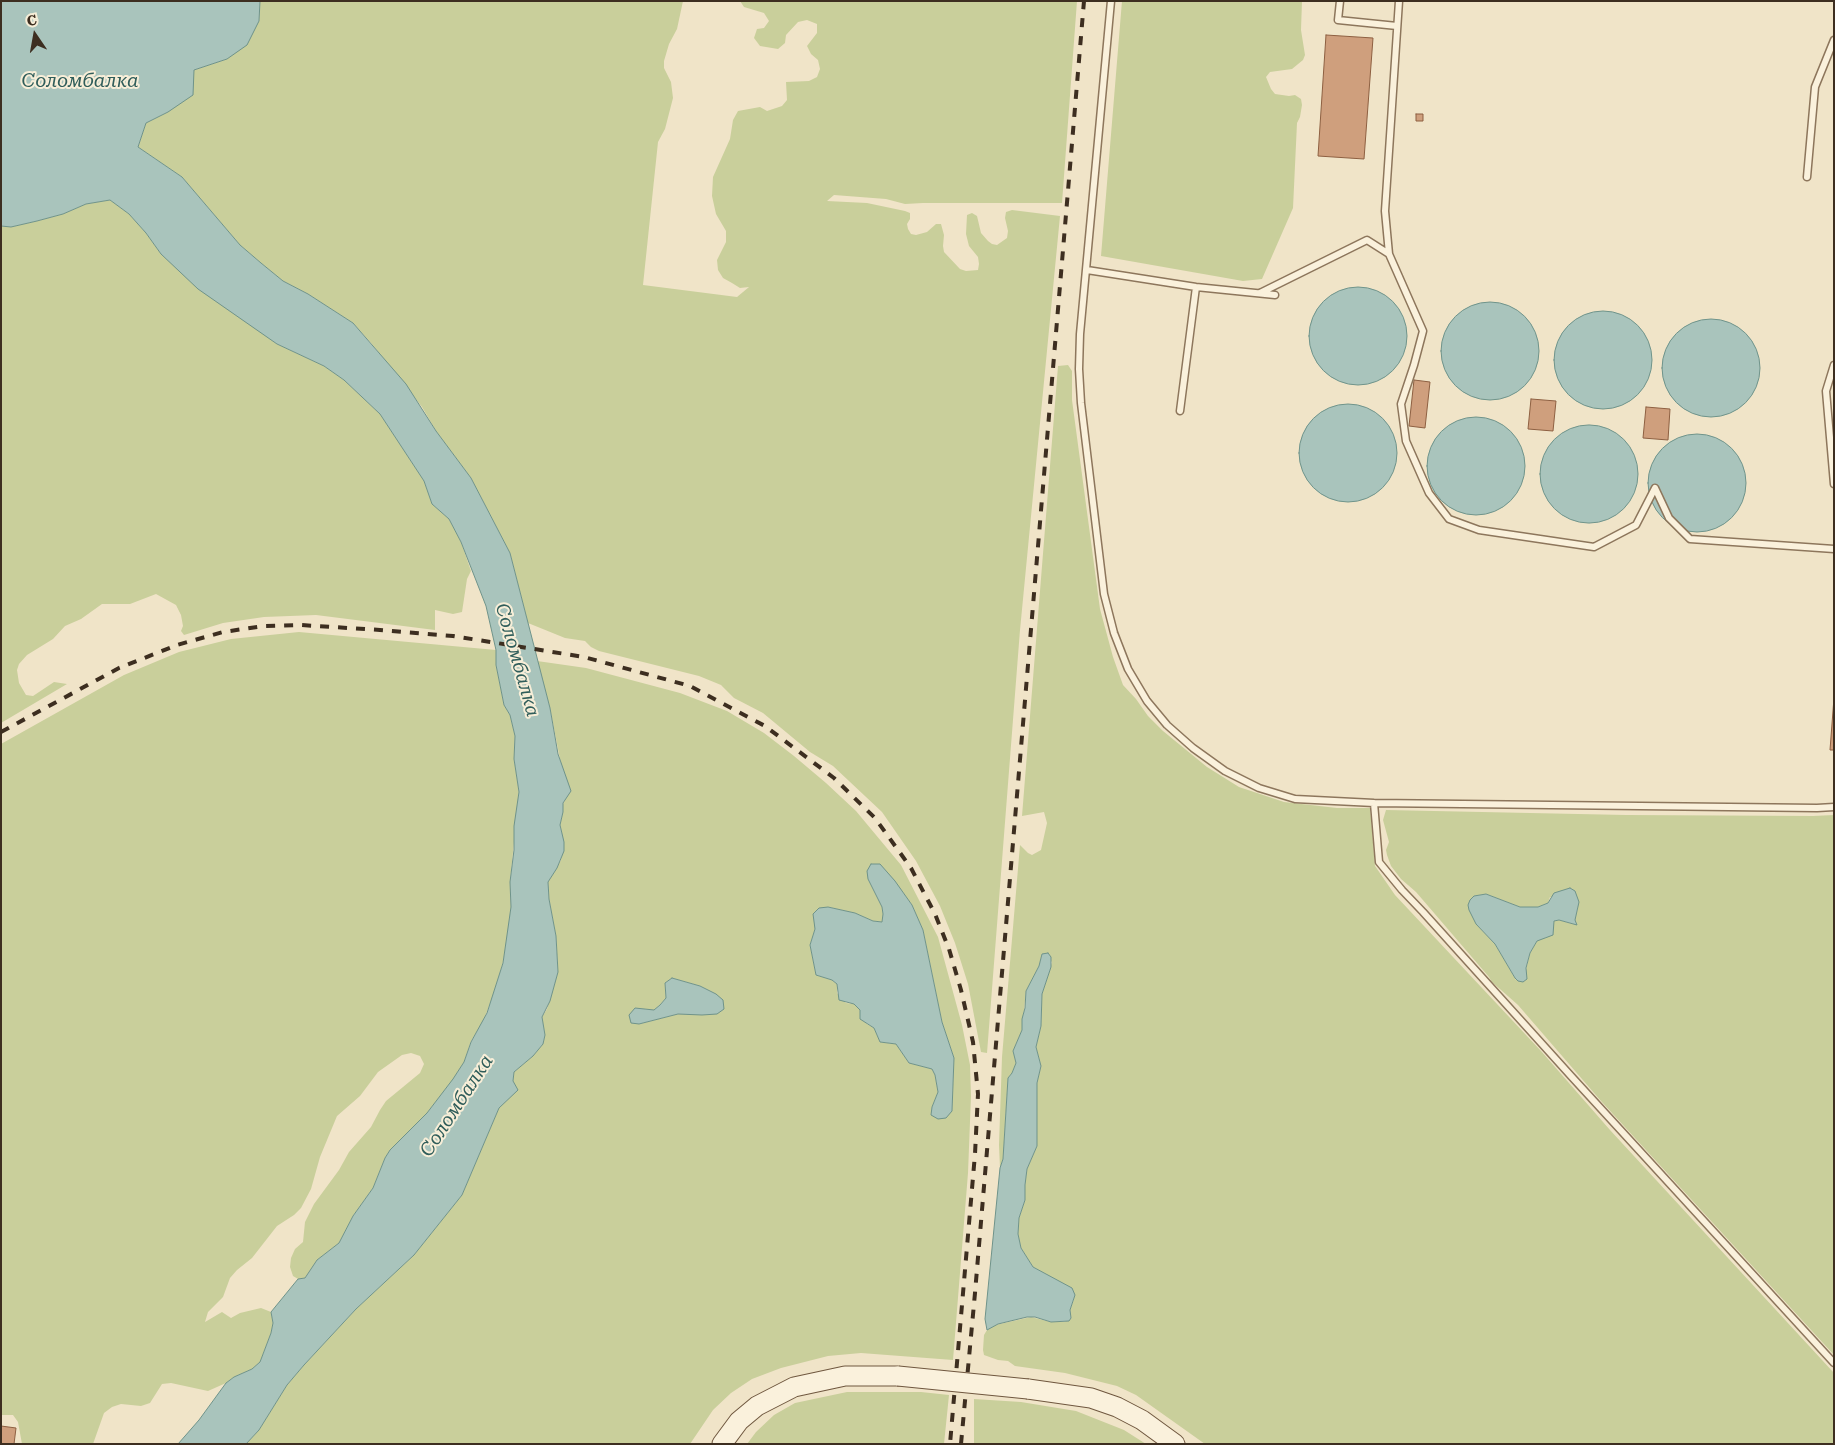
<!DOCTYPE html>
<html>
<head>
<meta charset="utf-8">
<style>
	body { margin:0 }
	#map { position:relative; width:1835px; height:1445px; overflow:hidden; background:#f0e4c8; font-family:"Roboto Serif",serif }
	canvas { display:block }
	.frame { position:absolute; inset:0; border:2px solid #3d2e20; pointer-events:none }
	.north { position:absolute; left:10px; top:10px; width:50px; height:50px; -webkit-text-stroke:4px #f7eed8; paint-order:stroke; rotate:348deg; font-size:14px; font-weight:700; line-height:20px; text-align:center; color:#3d2e20 }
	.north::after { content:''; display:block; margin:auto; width:18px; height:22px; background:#3d2e20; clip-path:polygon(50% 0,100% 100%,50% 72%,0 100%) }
</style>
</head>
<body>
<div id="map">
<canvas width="1835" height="1445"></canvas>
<div class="frame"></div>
<div class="north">С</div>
</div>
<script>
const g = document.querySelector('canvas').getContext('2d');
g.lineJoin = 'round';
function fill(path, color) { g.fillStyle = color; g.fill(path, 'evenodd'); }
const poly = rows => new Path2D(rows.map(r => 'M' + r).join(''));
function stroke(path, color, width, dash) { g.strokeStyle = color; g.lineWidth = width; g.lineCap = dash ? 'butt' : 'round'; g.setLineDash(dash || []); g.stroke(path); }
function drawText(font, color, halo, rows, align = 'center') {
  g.font = font + ' "Roboto Serif",serif'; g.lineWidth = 4; g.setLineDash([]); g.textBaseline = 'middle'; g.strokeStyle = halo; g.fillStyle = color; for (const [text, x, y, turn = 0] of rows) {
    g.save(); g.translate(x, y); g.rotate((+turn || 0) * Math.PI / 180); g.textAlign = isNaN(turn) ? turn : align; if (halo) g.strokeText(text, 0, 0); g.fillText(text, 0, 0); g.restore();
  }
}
fill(poly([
	[260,1,683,1,677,29,669,44,664,61,664,68,671,82,673,98,665,129,658,142,643,285,737,297,749,287,740,288,732,283,723,278,718,270,717,260,726,242,726,231,716,214,712,196,713,177,730,139,733,120,738,111,760,107,767,111,782,106,787,100,786,82,809,81,817,77,820,69,818,60,811,54,807,46,817,33,817,24,807,20,798,22,786,35,785,43,778,49,760,46,754,38,757,29,764,28,769,21,764,13,744,7,740,1,1077,1,1062,203,923,203,905,204,886,199,834,195,827,201,867,203,905,211,910,213,910,219,907,224,908,229,911,234,916,235,927,232,936,224,941,224,944,235,943,246,944,252,960,269,966,271,978,270,979,264,978,257,969,246,966,234,967,215,972,213,977,216,981,233,988,241,992,244,997,245,1007,238,1008,231,1005,218,1006,212,1012,210,1060,216,1020,630,987,1053,981,1052,968,984,955,943,940,906,916,861,882,812,833,766,810,752,763,713,734,698,721,685,699,676,599,651,591,647,585,641,565,638,528,623,510,553,471,478,436,431,422,407,371,343,353,323,308,294,283,281,261,263,240,245,182,177,138,147,146,123,168,112,194,70,227,59,259,21],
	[1122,1,1302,1,1301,30,1305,55,1303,60,1292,69,1270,72,1266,77,1271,89,1275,94,1289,96,1295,95,1301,99,1302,105,1300,117,1297,123,1293,208,1262,279,1243,281,1101,256],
	[110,200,129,214,146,233,161,254,277,344,324,366,344,380,380,414,424,481,432,504,449,519,461,542,471,571,467,579,462,612,453,614,435,610,435,630,316,615,264,617,223,623,184,635,181,631,183,626,181,615,176,605,156,594,130,604,102,604,81,619,65,626,53,639,27,655,19,664,17,670,19,683,26,695,33,696,54,682,67,684,1,723,1,226,11,227,37,221,63,214,86,204],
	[1068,365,1072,371,1072,400,1100,609,1113,657,1123,685,1136,699,1148,716,1163,731,1207,767,1239,787,1284,802,1337,808,1370,808,1375,866,1395,895,1541,1051,1610,1130,1834,1373,1834,1444,1205,1444,1136,1395,1117,1386,1065,1373,1015,1366,1008,1361,998,1360,984,1355,983,1350,984,1335,987,1330,995,1325,1031,1317,1051,1322,1064,1322,1071,1318,1070,1310,1074,1299,1065,1285,1033,1267,1021,1248,1018,1234,1019,1218,1025,1200,1025,1185,1027,1169,1037,1146,1037,1083,1041,1066,1036,1047,1041,1026,1042,994,1052,962,1042,954,1039,966,1026,991,1022,1030,1013,1051,1016,1063,1012,1073,1008,1078,1003,1159,1000,1168,999,1145,1002,1057,1020,845,1028,853,1032,855,1041,850,1047,823,1044,812,1022,816,1058,366],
	[299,632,496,650,496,665,504,705,510,715,515,736,514,759,519,792,510,882,511,907,509,929,503,962,494,993,483,1022,471,1041,464,1062,453,1080,427,1113,390,1150,385,1158,373,1188,353,1216,339,1243,317,1260,305,1278,298,1279,293,1276,290,1267,291,1258,295,1249,303,1242,305,1222,314,1204,339,1170,349,1152,371,1127,380,1110,386,1101,420,1073,424,1064,420,1056,411,1053,402,1055,378,1072,360,1096,337,1116,320,1157,311,1189,301,1208,294,1215,277,1226,252,1258,237,1270,230,1278,223,1297,208,1312,205,1322,222,1312,231,1318,240,1313,261,1308,271,1312,273,1323,271,1333,260,1362,252,1369,234,1377,226,1383,208,1391,171,1383,162,1384,150,1403,141,1406,121,1404,112,1407,104,1413,93,1444,22,1444,18,1422,13,1415,1,1415,1,744,124,675,179,652,231,639],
	[537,661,586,668,680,693,727,711,764,733,794,756,826,783,856,811,901,865,938,937,962,1025,970,1065,971,1096,968,1173,953,1360,861,1353,828,1356,781,1368,752,1379,731,1393,713,1410,690,1444,246,1444,259,1430,287,1385,304,1365,356,1309,414,1255,462,1195,499,1108,517,1090,513,1081,514,1072,533,1056,543,1044,545,1035,542,1017,547,1009,558,972,556,936,549,899,548,882,561,860,562,834,560,825,563,812,563,804,567,795,550,708],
	[868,879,901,890,912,905,923,930,942,1022,954,1058,952,1111,931,1115,932,1107,938,1092,935,1075,932,1069,909,1063,896,1044,880,1042,874,1028,867,1024,860,1010,854,1004,846,1003,837,993,837,984,832,980,816,975,810,945,815,929,815,921,828,907,855,913,873,921,882,922,883,914,882,907],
	[672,978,700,986,716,994,694,1014,678,1014,639,1024,644,1009,654,1011,666,998,665,983],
	[1386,810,1626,815,1813,816,1834,815,1834,1355,1601,1101,1518,1005,1492,982,1489,977,1416,892,1401,879,1391,866,1387,855,1386,850,1389,842,1383,820],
	[1486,894,1520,907,1538,907,1548,903,1550,897,1578,908,1573,924,1559,920,1554,921,1552,926,1553,932,1546,938,1540,938,1537,941,1530,953,1526,970,1516,980,1495,944,1476,924,1474,918,1470,900,1474,896],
	[847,1392,921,1392,949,1395,944,1444,747,1444,756,1432,774,1415,795,1403],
	[974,1399,1021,1402,1076,1411,1124,1430,1146,1444,974,1444]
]), '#c9cf9b');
const water = poly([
	[1,1,260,1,259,21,247,45,227,59,194,70,193,95,168,112,146,123,138,147,182,177,240,245,261,263,283,281,308,294,353,323,406,384,436,431,471,478,510,553,550,708,558,754,571,791,563,803,563,812,560,825,564,842,564,851,557,868,548,882,549,899,556,936,558,972,550,1001,542,1017,545,1035,543,1044,533,1056,514,1072,513,1081,518,1090,499,1108,462,1195,414,1255,356,1309,304,1365,287,1385,259,1430,246,1444,178,1444,199,1420,226,1383,234,1377,252,1369,260,1362,271,1333,273,1323,271,1312,298,1279,305,1278,317,1260,339,1243,353,1216,373,1188,385,1158,390,1150,427,1113,453,1079,464,1062,471,1042,487,1013,503,963,511,907,510,882,514,850,514,826,519,792,514,759,515,736,510,715,504,705,496,665,496,650,486,606,461,542,449,519,432,504,424,481,380,414,344,380,324,366,277,344,198,289,161,254,146,233,129,214,110,200,86,204,63,214,37,221,11,227,1,226,1,1],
	'1309 336a49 49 0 1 1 98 0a49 49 0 1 1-98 0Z',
	'1441 351a49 49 0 1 1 98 0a49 49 0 1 1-98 0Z',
	'1554 360a49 49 0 1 1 98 0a49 49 0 1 1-98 0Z',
	'1662 368a49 49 0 1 1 98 0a49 49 0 1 1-98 0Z',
	'1299 453a49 49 0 1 1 98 0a49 49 0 1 1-98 0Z',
	'1427 466a49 49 0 1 1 98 0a49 49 0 1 1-98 0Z',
	'1540 474a49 49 0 1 1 98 0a49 49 0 1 1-98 0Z',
	'1648 483a49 49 0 1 1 98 0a49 49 0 1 1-98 0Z',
	[871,864,880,864,895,881,912,905,923,930,942,1022,954,1058,952,1111,946,1118,938,1119,931,1115,932,1107,938,1092,935,1075,932,1069,909,1063,896,1044,880,1042,874,1028,860,1019,860,1010,854,1004,839,1000,837,984,832,980,816,975,810,945,815,929,813,914,819,908,828,907,855,913,873,921,882,922,883,914,882,907,868,879,867,871,871,864],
	[1570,888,1575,891,1579,902,1575,920,1577,925,1559,920,1554,921,1553,935,1537,941,1530,953,1526,968,1527,979,1523,982,1518,981,1515,978,1495,944,1476,924,1469,910,1468,905,1470,900,1474,896,1486,894,1520,907,1538,907,1548,903,1554,893,1570,888],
	[1048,953,1051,957,1051,967,1042,994,1041,1026,1036,1047,1041,1066,1037,1083,1037,1146,1027,1169,1025,1185,1025,1200,1019,1218,1018,1234,1021,1248,1033,1267,1072,1288,1075,1295,1070,1310,1071,1318,1069,1321,1051,1322,1035,1317,1027,1317,998,1324,987,1330,985,1319,1000,1168,1003,1159,1008,1078,1012,1073,1016,1063,1013,1051,1022,1030,1022,1019,1025,1008,1026,991,1039,966,1042,954,1048,953],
	[672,978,700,986,716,994,723,1000,724,1009,717,1014,702,1015,678,1014,639,1024,631,1023,629,1015,635,1008,654,1010,660,1005,666,998,665,983,672,978]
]);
fill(water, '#a9c4bc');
stroke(water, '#6f938a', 1);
const building = poly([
	[1326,35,1373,38,1364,159,1318,156,1326,35],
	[1416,114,1423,114,1423,121,1416,121,1416,114],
	[1414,380,1430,382,1425,428,1409,426,1414,380],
	[1531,399,1556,401,1553,431,1528,429,1531,399],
	[1646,407,1670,409,1668,440,1643,438,1646,407],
	[1834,698,1834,750,1830,750,1834,698],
	[1,1426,16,1428,14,1444,1,1444,1,1426]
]);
fill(building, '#cf9f7d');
stroke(building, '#8d5f41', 1);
const service = poly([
	[1111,1,1080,334,1079,369,1081,403,1104,594,1114,633,1128,669,1147,701,1167,725,1193,748,1225,771,1259,788,1295,799,1374,803,1817,808,1834,807],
	[1340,1,1338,20,1397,26],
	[1807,177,1815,87,1834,40],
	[1389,254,1385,211,1399,1],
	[1087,270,1196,287,1275,295],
	[1260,293,1367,240,1389,254,1423,331,1414,365,1401,404,1406,441,1429,493,1449,519,1479,530,1594,547,1636,525,1655,488,1669,518,1690,539,1834,549],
	[1834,365,1826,391,1834,484],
	[1180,411,1196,287],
	[1374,803,1379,862,1402,890,1423,912,1571,1076,1834,1363]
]);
const secondary = poly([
	[1028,1389,1091,1398,1117,1407,1142,1420,1175,1444],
	[722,1444,739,1421,757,1406,794,1387,845,1376,898,1376]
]);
stroke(service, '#8d765c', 9);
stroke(secondary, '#6f573f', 21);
stroke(service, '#faf1dc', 6);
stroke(secondary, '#faf1dc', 19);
stroke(poly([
	[1,732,119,668,177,645,223,632,264,626,301,625,380,630,453,636,584,657,690,686,765,726,834,778,875,818,911,868,935,914,949,949,961,990,973,1042,978,1094,975,1154,950,1444],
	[961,1444,975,1293,1084,1]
]), '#3d2e20', 4, [9, 9]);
const secondaryBridge = poly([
	[898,1376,1028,1389]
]);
stroke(secondaryBridge, '#6f573f', 21, []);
stroke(secondaryBridge, '#faf1dc', 19);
drawText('italic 19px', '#2f5d5a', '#f7eed8', [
	["Соломбалка",80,81],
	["Соломбалка",517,660,74],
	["Соломбалка",457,1106,-57]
]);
</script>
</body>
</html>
